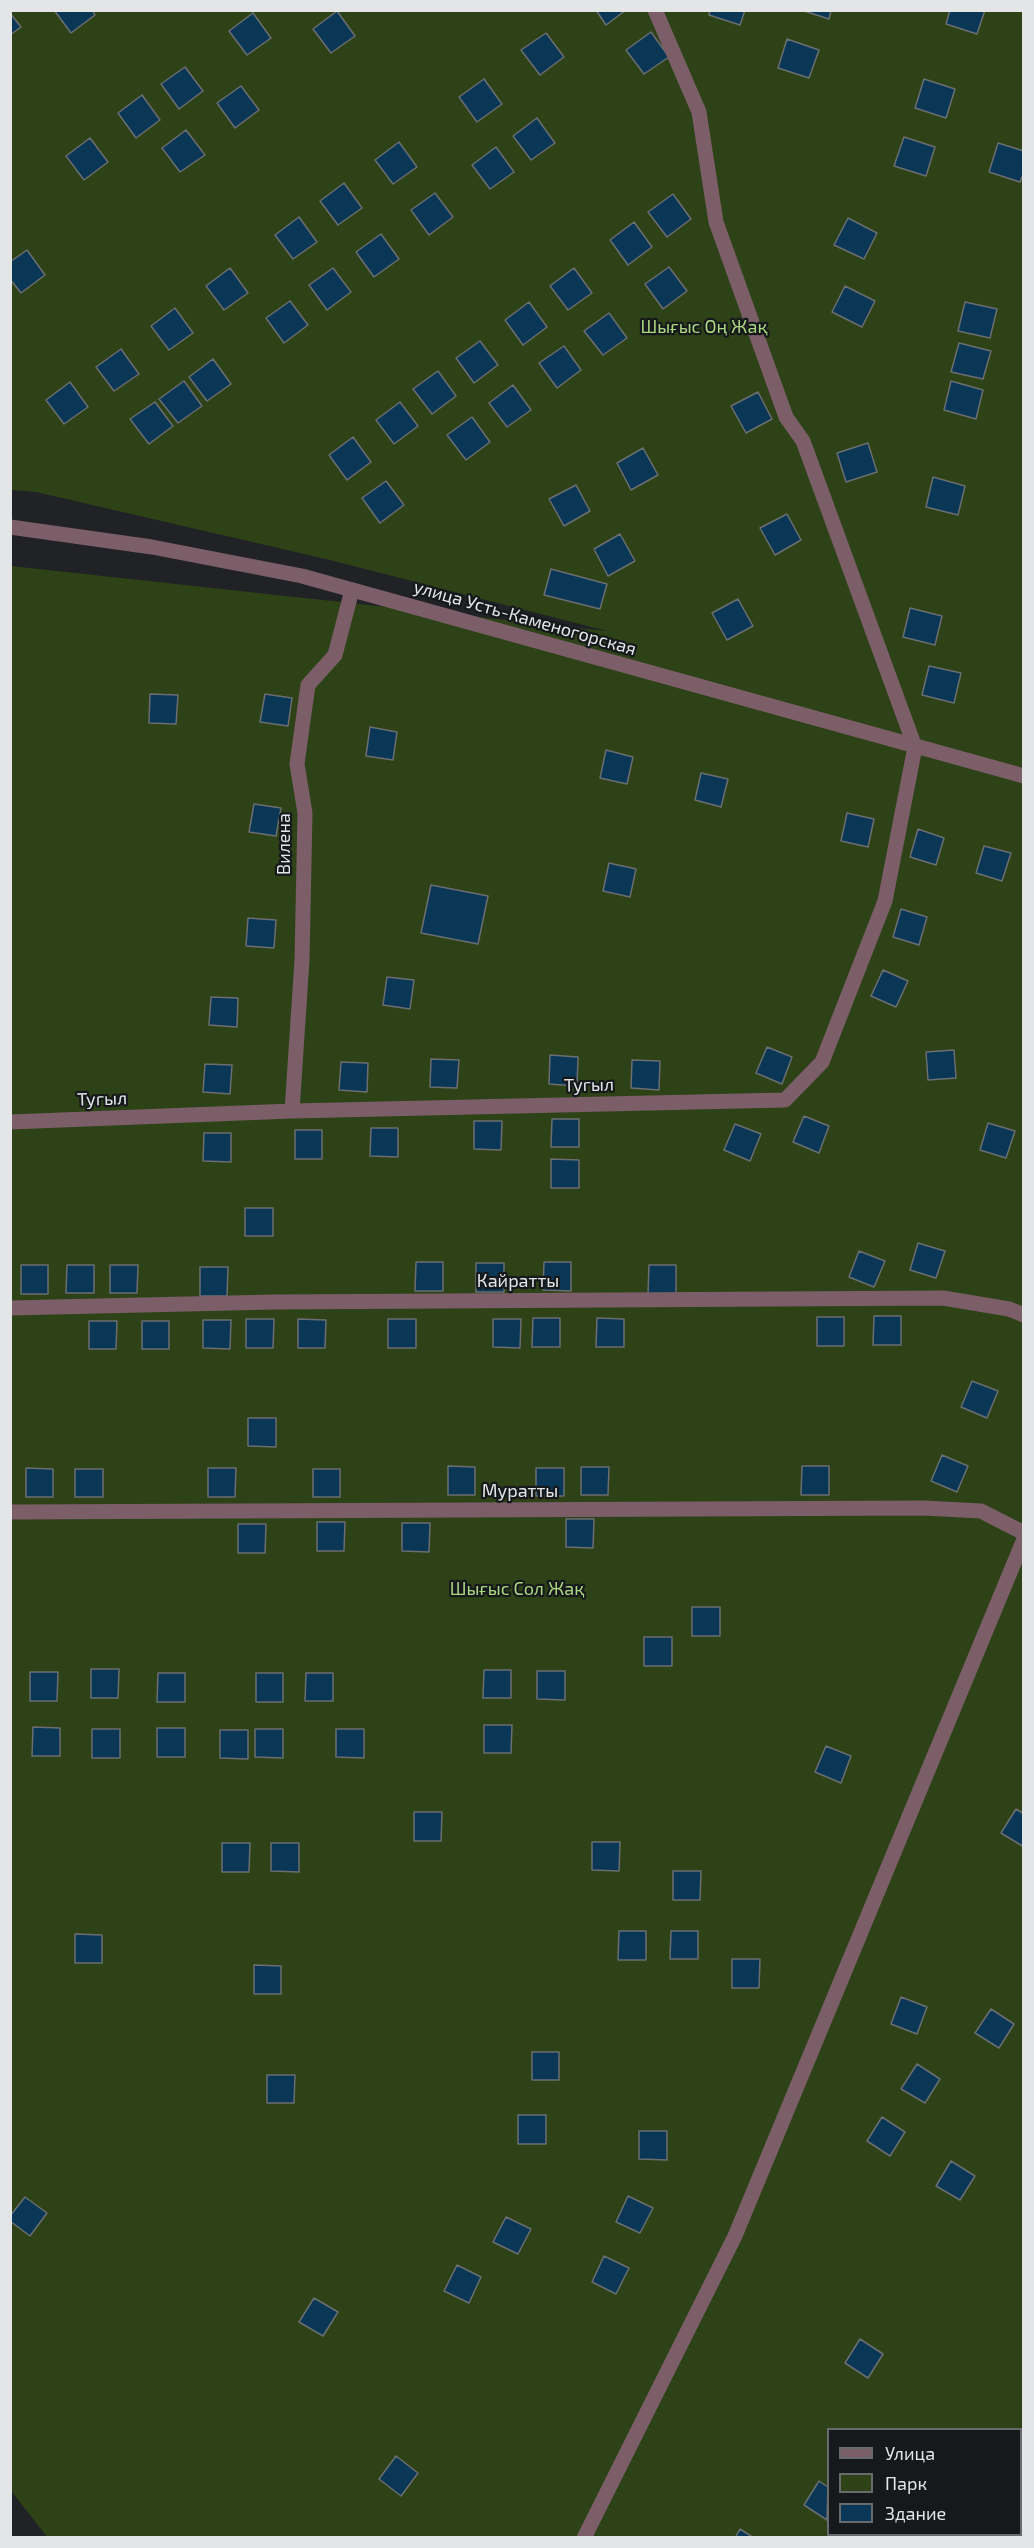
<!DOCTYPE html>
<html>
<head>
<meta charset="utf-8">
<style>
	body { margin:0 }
	#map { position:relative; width:1034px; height:2548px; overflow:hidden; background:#202225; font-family:"Exo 2",sans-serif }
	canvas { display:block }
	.frame { position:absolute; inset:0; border:12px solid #e3e5e7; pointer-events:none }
	.legend { position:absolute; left:827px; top:2428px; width:195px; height:108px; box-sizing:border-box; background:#16191b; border:2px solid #686b6d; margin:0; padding:8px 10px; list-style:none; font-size:18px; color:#e3e5e7 }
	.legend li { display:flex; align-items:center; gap:12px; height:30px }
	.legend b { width:30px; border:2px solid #686b6d }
</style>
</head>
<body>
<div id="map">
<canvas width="1034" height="2548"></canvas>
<div class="frame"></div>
<ul class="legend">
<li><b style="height:8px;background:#7b5e68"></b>Улица</li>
<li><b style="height:16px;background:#2e4217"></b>Парк</li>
<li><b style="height:16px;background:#0a3756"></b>Здание</li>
</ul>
</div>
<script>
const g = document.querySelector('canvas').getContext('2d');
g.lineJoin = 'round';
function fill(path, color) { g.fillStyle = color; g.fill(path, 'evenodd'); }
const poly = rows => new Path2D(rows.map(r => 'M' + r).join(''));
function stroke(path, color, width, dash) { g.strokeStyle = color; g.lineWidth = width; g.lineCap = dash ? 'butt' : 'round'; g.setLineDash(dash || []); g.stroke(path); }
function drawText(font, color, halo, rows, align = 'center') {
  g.font = font + ' "Exo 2",sans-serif'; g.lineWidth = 4.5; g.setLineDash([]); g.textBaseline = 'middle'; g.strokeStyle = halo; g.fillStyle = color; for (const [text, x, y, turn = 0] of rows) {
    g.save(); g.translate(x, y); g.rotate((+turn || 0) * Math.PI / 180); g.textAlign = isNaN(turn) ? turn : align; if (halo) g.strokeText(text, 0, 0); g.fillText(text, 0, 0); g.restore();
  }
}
fill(poly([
	[10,11,1023,11,1023,2537,48,2538,11,2491,11,566,607,631,330,560,36,492,11,490],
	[828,2430,1020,2430,1020,2534,828,2534]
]), '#2e4217');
const building = poly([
	[54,10,92,10,95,15,71,33,54,10],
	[596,10,626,10,606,25,596,10],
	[710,10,745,10,740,25,709,15,710,10],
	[801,10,831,10,829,19,801,10],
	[950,10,985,10,977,34,946,24,950,10],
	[337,11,355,36,331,53,313,29,337,11],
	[10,13,21,27,10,35,10,13],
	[253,13,271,38,247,55,229,31,253,13],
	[651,32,669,57,644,74,626,50,651,32],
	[546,33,564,57,540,75,521,50,546,33],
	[787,39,819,50,809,78,778,68,787,39],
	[185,67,203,91,179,109,161,84,185,67],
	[484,79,502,104,477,122,459,97,484,79],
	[924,79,955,89,946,118,915,108,924,79],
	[241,86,259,110,235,128,217,103,241,86],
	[142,95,160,120,136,138,118,113,142,95],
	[537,118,555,143,531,160,513,136,537,118],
	[186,130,205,155,180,172,162,148,186,130],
	[904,137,935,147,926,176,894,166,904,137],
	[90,138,108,162,84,180,66,156,90,138],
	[399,142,417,167,393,184,375,160,399,142],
	[998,143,1024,151,1024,172,1020,182,989,172,998,143],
	[496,147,514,172,490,189,472,165,496,147],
	[344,183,362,208,338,225,320,201,344,183],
	[435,193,453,217,429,235,411,210,435,193],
	[673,194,691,219,667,237,648,212,673,194],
	[299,217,317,242,293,259,275,235,299,217],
	[848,218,877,233,864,259,834,245,848,218],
	[634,222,652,247,628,265,610,240,634,222],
	[381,234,399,259,374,277,356,252,381,234],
	[27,250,45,275,21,293,10,279,10,262,27,250],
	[669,267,687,291,663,309,645,284,669,267],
	[230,268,248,293,224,310,206,286,230,268],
	[333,268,351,292,327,310,309,285,333,268],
	[574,268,592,293,568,310,550,286,574,268],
	[845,286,875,301,862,327,832,312,845,286],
	[290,301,308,325,284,343,266,318,290,301],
	[529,302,547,327,523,345,505,320,529,302],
	[965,302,997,309,990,338,958,331,965,302],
	[175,308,193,333,169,350,151,326,175,308],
	[609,313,627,338,603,355,584,331,609,313],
	[480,341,498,365,474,383,456,358,480,341],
	[959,343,991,351,983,379,951,372,959,343],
	[564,346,581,370,557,388,539,363,564,346],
	[121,349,139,374,114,391,96,367,121,349],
	[213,359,231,384,207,401,189,377,213,359],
	[438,371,456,396,432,414,413,389,438,371],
	[184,381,202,406,178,423,159,399,184,381],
	[951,381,983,390,976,419,944,410,951,381],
	[70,382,88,407,64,424,46,400,70,382],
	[513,385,531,410,507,427,489,403,513,385],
	[758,392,772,419,746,433,731,406,758,392],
	[155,402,173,426,149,444,130,419,155,402],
	[400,402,418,426,394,444,376,420,400,402],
	[472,417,490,442,466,460,447,435,472,417],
	[353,437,371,462,347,480,329,455,353,437],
	[868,443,877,472,846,482,837,453,868,443],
	[643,448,658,475,631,490,617,463,643,448],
	[933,477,965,486,958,515,926,507,933,477],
	[386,481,404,505,380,523,362,498,386,481],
	[576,485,590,511,564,526,549,499,576,485],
	[787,514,801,540,775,555,760,528,787,514],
	[620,534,635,561,608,576,594,549,620,534],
	[551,569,607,584,600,609,544,595,551,569],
	[738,599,753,626,727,640,712,613,738,599],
	[910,608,942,616,935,645,903,637,910,608],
	[929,666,961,673,954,703,922,695,929,666],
	[150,694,178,695,176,724,149,723,150,694],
	[265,694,292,698,288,726,260,722,265,694],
	[370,727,397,732,393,760,366,756,370,727],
	[606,750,633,757,627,784,600,778,606,750],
	[701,773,728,779,721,807,695,800,701,773],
	[254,804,281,808,276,836,249,832,254,804],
	[847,813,874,819,868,847,841,841,847,813],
	[918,829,944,838,936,865,910,857,918,829],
	[984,846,1011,853,1002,881,976,873,984,846],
	[609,863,636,869,630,897,603,891,609,863],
	[431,885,488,896,478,944,421,933,431,885],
	[901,909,927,917,919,945,893,937,901,909],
	[248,918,276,920,274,948,246,946,248,918],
	[883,970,908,981,896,1007,871,996,883,970],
	[387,977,414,980,410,1009,383,1005,387,977],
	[211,997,238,998,237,1027,209,1025,211,997],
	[767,1047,792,1057,782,1084,756,1073,767,1047],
	[954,1050,956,1078,928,1080,926,1052,954,1050],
	[550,1055,578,1057,577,1086,549,1084,550,1055],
	[431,1059,459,1060,457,1088,430,1087,431,1059],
	[632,1060,660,1061,659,1090,631,1088,632,1060],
	[341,1062,368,1063,367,1092,339,1090,341,1062],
	[205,1064,232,1065,230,1094,203,1092,205,1064],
	[804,1116,829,1126,819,1153,793,1142,804,1116],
	[552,1119,579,1119,579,1147,551,1147,552,1119],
	[474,1121,502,1121,501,1150,474,1149,474,1121],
	[988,1123,1015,1131,1006,1158,980,1150,988,1123],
	[735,1124,761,1134,750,1161,724,1150,735,1124],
	[371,1128,398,1128,398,1157,370,1156,371,1128],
	[295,1130,322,1130,322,1159,295,1159,295,1130],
	[204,1133,231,1133,231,1162,203,1161,204,1133],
	[551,1159,579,1160,579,1188,551,1188,551,1159],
	[245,1208,273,1208,273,1236,245,1236,245,1208],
	[918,1243,945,1251,936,1278,910,1270,918,1243],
	[859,1251,885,1261,874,1287,849,1277,859,1251],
	[416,1262,443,1262,443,1291,415,1291,416,1262],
	[544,1262,571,1262,571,1291,543,1290,544,1262],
	[476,1263,504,1263,504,1292,476,1292,476,1263],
	[21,1265,48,1265,48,1294,21,1294,21,1265],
	[67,1265,94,1265,94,1293,66,1293,67,1265],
	[110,1265,138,1265,137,1293,110,1293,110,1265],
	[649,1265,676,1265,676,1294,648,1294,649,1265],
	[200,1267,228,1267,227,1296,200,1296,200,1267],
	[874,1316,901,1316,901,1345,873,1345,874,1316],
	[817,1317,844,1317,844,1346,817,1346,817,1317],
	[533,1318,560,1318,560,1347,532,1347,533,1318],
	[597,1318,624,1319,624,1347,596,1347,597,1318],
	[246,1319,274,1319,273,1348,246,1348,246,1319],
	[298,1319,326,1320,325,1348,298,1348,298,1319],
	[388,1319,416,1319,416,1348,388,1348,388,1319],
	[493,1319,521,1319,520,1348,493,1347,493,1319],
	[203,1320,231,1320,230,1349,203,1348,203,1320],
	[89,1321,117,1321,116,1349,89,1349,89,1321],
	[142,1321,169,1321,169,1349,142,1349,142,1321],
	[972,1381,998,1391,987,1418,961,1407,972,1381],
	[248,1418,276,1418,276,1447,248,1446,248,1418],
	[942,1455,968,1466,957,1492,931,1481,942,1455],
	[448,1466,475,1467,475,1495,448,1495,448,1466],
	[802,1466,829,1466,829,1495,801,1495,802,1466],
	[581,1467,609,1467,608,1495,581,1495,581,1467],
	[26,1468,53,1469,53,1497,26,1497,26,1468],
	[208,1468,236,1468,235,1497,208,1497,208,1468],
	[536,1468,564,1468,564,1496,536,1496,536,1468],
	[75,1469,103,1469,103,1497,75,1497,75,1469],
	[313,1469,340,1469,340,1497,313,1497,313,1469],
	[566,1519,594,1519,593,1548,566,1547,566,1519],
	[317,1522,345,1522,344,1551,317,1551,317,1522],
	[402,1523,430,1523,429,1552,402,1551,402,1523],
	[238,1524,266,1524,265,1553,238,1553,238,1524],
	[692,1607,720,1607,720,1636,692,1636,692,1607],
	[644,1637,672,1637,672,1666,644,1666,644,1637],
	[91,1669,119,1669,118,1698,91,1698,91,1669],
	[484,1670,511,1670,511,1698,483,1698,484,1670],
	[537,1671,565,1671,565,1700,537,1699,537,1671],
	[30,1672,58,1672,57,1701,30,1701,30,1672],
	[158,1673,185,1673,185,1702,157,1702,158,1673],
	[256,1673,283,1673,283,1702,256,1702,256,1673],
	[306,1673,333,1673,333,1701,305,1701,306,1673],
	[484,1725,512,1725,511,1753,484,1753,484,1725],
	[33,1727,60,1728,60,1756,32,1756,33,1727],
	[157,1728,185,1728,185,1757,157,1757,157,1728],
	[92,1729,120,1729,120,1758,92,1758,92,1729],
	[255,1729,283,1729,283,1758,255,1757,255,1729],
	[336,1729,364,1729,364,1758,336,1757,336,1729],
	[220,1730,248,1730,248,1759,220,1758,220,1730],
	[826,1746,851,1756,841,1783,815,1772,826,1746],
	[1016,1809,1024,1814,1024,1847,1001,1833,1016,1809],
	[414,1812,442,1812,441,1841,414,1841,414,1812],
	[592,1842,620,1842,619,1871,592,1870,592,1842],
	[222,1843,250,1843,249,1872,222,1872,222,1843],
	[271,1843,299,1843,299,1872,271,1871,271,1843],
	[673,1871,701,1871,700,1900,673,1900,673,1871],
	[619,1931,646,1931,646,1960,618,1960,619,1931],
	[671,1931,698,1931,698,1959,670,1959,671,1931],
	[75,1934,102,1935,102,1963,75,1963,75,1934],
	[732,1959,760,1959,759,1988,732,1988,732,1959],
	[254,1965,281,1966,281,1994,254,1994,254,1965],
	[901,1997,927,2007,917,2034,891,2024,901,1997],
	[991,2009,1014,2024,999,2048,975,2033,991,2009],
	[532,2052,559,2052,559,2080,532,2080,532,2052],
	[917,2064,940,2079,925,2103,901,2089,917,2064],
	[267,2075,295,2075,294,2103,267,2103,267,2075],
	[518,2115,546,2115,546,2144,518,2144,518,2115],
	[882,2117,905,2132,890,2156,867,2141,882,2117],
	[639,2131,667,2131,667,2160,639,2159,639,2131],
	[951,2161,975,2176,960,2200,936,2186,951,2161],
	[628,2196,653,2208,640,2233,616,2222,628,2196],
	[25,2197,47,2213,30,2236,10,2221,10,2216,25,2197],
	[506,2217,531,2229,518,2254,493,2242,506,2217],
	[604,2256,629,2268,616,2294,592,2282,604,2256],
	[457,2265,481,2277,469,2303,444,2291,457,2265],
	[314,2298,338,2312,323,2336,299,2322,314,2298],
	[860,2339,883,2354,868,2378,845,2363,860,2339],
	[396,2456,418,2473,401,2496,379,2479,396,2456],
	[819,2481,828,2487,827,2520,804,2505,819,2481],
	[740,2529,754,2538,735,2538,740,2529],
	[884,2534,902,2534,907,2538,883,2538,884,2534]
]);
fill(building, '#0a3756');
stroke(building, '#6b6e71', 1.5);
stroke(poly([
	[292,1111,302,960,305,813,297,764,308,685,335,655,352,590],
	[10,1122,292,1111,785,1100,822,1062,885,901,915,747,803,441,786,417,716,222,699,112,655,10],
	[10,1308,275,1302,943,1298,1009,1309,1024,1315],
	[10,1512,924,1508,981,1511,1024,1533],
	[584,2538,735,2236,1024,1539]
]), '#7b5e68', 15);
stroke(poly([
	[10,527,152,547,302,576,1024,776]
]), '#7b5e68', 15);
drawText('18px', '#abd682', '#16191b', [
	["Шығыс Оң Жақ",704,327],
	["Шығыс Сол Жақ",517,1589]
]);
drawText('18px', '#e3e5e7', '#16191b', [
	["улица Усть-Каменогорская",525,618,16],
	["Вилена",284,844,-90],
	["Тугыл",589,1085,-1],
	["Тугыл",102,1099,-2],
	["Кайратты",518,1281],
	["Муратты",520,1491]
]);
</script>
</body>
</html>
